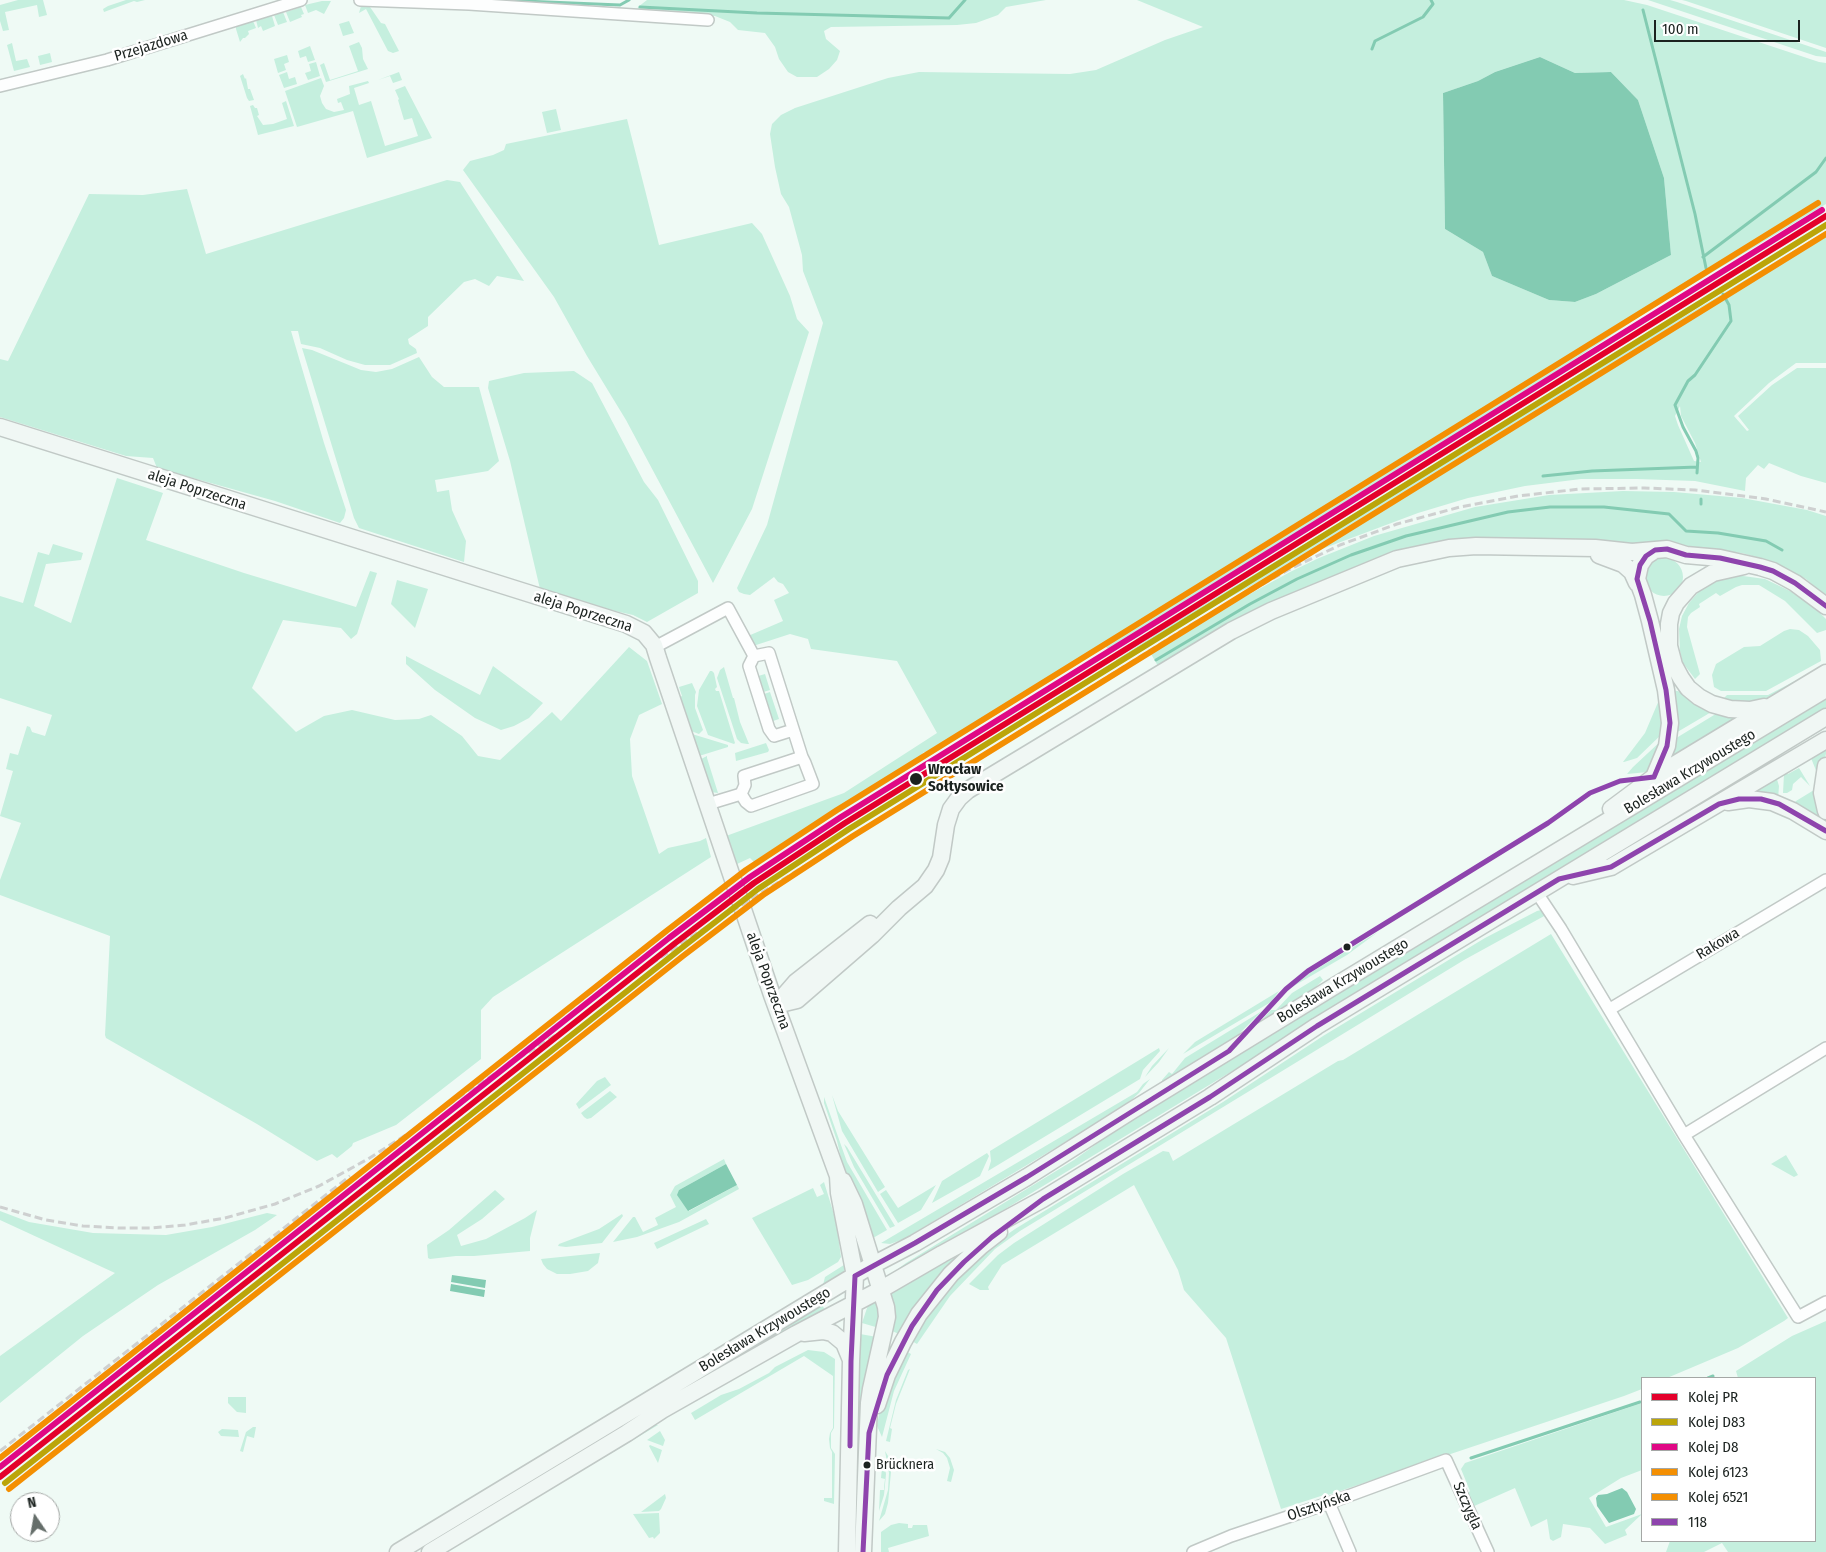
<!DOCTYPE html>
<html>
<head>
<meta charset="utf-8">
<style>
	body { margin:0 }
	#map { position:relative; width:1826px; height:1552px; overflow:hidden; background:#effaf5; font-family:"Fira Sans Condensed",sans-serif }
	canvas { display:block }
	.legend { position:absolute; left:1641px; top:1377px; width:175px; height:165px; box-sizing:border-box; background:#fff; border:1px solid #a4a7a5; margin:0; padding:6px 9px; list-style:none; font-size:15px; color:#1b221f }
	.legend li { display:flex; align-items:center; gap:10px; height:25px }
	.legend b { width:25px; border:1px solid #a4a7a5 }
	.north { position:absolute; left:10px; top:1492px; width:50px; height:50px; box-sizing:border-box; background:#fff; border:1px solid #a4a7a5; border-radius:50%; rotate:348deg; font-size:14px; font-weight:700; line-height:20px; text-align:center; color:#1b221f }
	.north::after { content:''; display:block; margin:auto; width:18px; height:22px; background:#656e6a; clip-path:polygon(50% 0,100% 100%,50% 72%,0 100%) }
	.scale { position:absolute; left:1654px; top:20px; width:146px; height:22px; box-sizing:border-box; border:2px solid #1b221f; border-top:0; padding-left:6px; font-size:15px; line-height:18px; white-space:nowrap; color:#1b221f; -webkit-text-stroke:4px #fff; paint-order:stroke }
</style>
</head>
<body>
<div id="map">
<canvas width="1826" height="1552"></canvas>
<ul class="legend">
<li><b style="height:6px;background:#e4002b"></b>Kolej PR</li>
<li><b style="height:6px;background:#bba509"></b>Kolej D83</li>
<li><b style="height:6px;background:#e00885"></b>Kolej D8</li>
<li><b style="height:6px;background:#f48f02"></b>Kolej 6123</li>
<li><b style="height:6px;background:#f48f02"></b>Kolej 6521</li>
<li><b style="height:6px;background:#8e44ad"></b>118</li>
</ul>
<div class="north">N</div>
<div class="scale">100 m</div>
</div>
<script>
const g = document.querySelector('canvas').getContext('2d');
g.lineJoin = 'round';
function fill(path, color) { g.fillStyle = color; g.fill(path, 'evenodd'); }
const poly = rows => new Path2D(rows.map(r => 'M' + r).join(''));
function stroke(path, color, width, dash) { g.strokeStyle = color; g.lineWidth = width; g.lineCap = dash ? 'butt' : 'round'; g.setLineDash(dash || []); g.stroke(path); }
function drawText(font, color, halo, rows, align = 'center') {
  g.font = font + ' "Fira Sans Condensed",sans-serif'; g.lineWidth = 5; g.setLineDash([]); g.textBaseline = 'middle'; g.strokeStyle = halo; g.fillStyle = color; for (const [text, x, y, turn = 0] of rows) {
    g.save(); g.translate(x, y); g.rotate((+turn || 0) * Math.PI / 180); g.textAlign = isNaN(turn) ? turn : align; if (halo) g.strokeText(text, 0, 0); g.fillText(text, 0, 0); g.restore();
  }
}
fill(poly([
	[18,0,43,0,47,15,39,17,37,5,5,12,9,30,3,31,0,21,0,5],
	[126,0,145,0,137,2,134,1,104,12,103,9,108,6],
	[647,0,1046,0,1006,7,998,15,976,23,957,25,831,27,824,31,826,39,840,51,837,60,829,69,817,77,797,77,788,72,779,59,775,47,765,33,738,30,730,22,715,16,637,11,638,7],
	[1137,0,1624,0,1647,5,1819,62,1826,63,1826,204,1651,309,1557,371,1108,649,1104,645,944,743,944,744,936,749,935,751,929,754,924,752,921,755,922,760,902,771,892,773,895,775,889,779,890,781,793,841,792,840,756,864,750,858,737,864,726,836,844,793,937,733,897,661,811,649,808,639,790,634,753,646,748,636,783,621,774,600,789,593,783,584,778,582,774,577,750,595,744,594,739,592,737,588,767,525,823,323,803,271,802,255,789,207,781,194,775,167,770,134,772,124,781,115,795,108,888,78,919,72,1070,74,1096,70,1165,40,1203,27],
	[1540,57,1575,73,1611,72,1638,100,1664,178,1671,255,1596,294,1575,302,1549,300,1492,276,1483,252,1445,229,1443,93,1478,81,1495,72],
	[1648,0,1670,0,1677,2,1826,52,1826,57,1816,56],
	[1682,0,1826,0,1826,48,1686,1],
	[322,1,331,1,324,14,316,10,308,13,305,5],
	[361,6,370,7,381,23,385,24,399,51,393,53,388,51,366,9,359,13],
	[301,7,304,14,301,15,302,17,290,22,286,12],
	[283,12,287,22,278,25,274,15],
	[272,16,275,26,263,31,261,26,258,28,256,20],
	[253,21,256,28,248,31,249,34,245,38,243,38,240,42,236,29,236,26],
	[349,21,354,33,343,36,339,24],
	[359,42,362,48,363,59,368,69,326,82,320,65,324,63,330,80,358,71,349,46],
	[12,43,16,61,27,59,30,67,14,71,7,45],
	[310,46,315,60,308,62,306,56,300,58,298,51],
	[50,53,52,62,40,65,38,56],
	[287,55,289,62,284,64,286,70,278,73,274,59],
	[316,62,320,76,308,80,305,73,311,71,309,64],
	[287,72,289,79,295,77,297,84,284,88,279,75],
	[399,72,402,80,393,83,390,76,378,80],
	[243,74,245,79,246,78,248,89,250,89,254,100,249,101,247,98,240,76],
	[321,78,324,86,320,96,322,103,326,109,334,112,344,110,341,102,338,103,337,99,350,94,349,86,368,81,369,83,354,88,359,105,371,101,385,146,418,136,412,118,404,120,398,100,399,99,395,90,405,86,432,138,367,158,353,111,297,127,285,91],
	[286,101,294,126,258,135,250,106,253,105,255,108,257,108,259,115,257,116,263,125,273,124,287,119,282,103],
	[556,109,561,130,547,133,542,112],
	[627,119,659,245,752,223,762,234,790,296,797,319,809,332,752,509,713,583,626,420,587,356,554,297,463,170,470,161,493,155,504,150,506,144],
	[447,180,460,182,524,281,497,276,489,286,475,279,464,282,428,317,428,326,408,339,409,344,416,349,417,353,390,365,365,365,347,360,320,348,301,344,298,331,291,331,324,443,346,510,344,518,340,523,275,501,157,468,153,458,126,456,0,417,0,359,8,361,89,194,143,195,187,189,206,254],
	[1826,231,1826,363,1796,363,1769,383,1734,416,1747,431,1749,430,1738,416,1772,385,1797,368,1826,368,1826,483,1801,476,1769,463,1764,469,1758,465,1746,478,1745,491,1695,481,1637,479,1581,479,1525,486,1468,498,1418,513,1322,549,1232,596,1118,664,1116,660,1167,627,1386,495,1565,384,1630,345,1641,342,1712,300],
	[1680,406,1681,416,1695,443,1701,462,1694,461,1678,425,1675,416],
	[302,348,312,350,361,370,376,372,392,369,419,357,432,377,444,387,479,387,499,461,488,471,435,480,437,492,449,490,452,510,466,541,464,562,359,528,354,518],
	[574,371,592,383,644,482,658,500,698,581,698,593,647,622,633,615,597,607,540,589,510,461,488,388,489,381,524,373],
	[117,478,163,493,146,540,244,573,356,607,370,571,377,573,357,634,351,639,341,628,283,620,252,688,296,732,324,716,352,710,395,720,419,719,431,715,462,736,478,756,500,760,552,712,561,721,629,647,647,661,662,704,639,715,630,739,632,776,659,854,668,848,700,841,706,838,711,857,493,997,481,1010,481,1059,396,1125,353,1143,352,1146,337,1158,332,1154,317,1161,257,1124,106,1038,105,1035,110,936,0,895,0,880,21,823,0,816,13,771,6,769,10,753,18,755,27,726,30,727,32,732,45,736,52,715,0,698,0,596,23,603,38,552,49,555,53,544,83,553,81,560,46,564,34,606,71,623],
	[1623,491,1674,492,1742,498,1807,510,1826,516,1826,596,1806,579,1770,561,1742,553,1646,547,1447,541,1158,666,1151,654,1208,617,1290,572,1319,558,1374,536,1475,507,1549,495],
	'1645 577a19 19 0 1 1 38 0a19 19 0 1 1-38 0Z',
	[1736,575,1765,579,1790,591,1816,609,1826,619,1826,630,1817,633,1785,601,1759,585,1742,585,1736,587,1720,596,1716,593,1699,604,1700,607,1691,613,1688,617,1687,627,1700,674,1695,679,1683,663,1680,651,1679,629,1682,616,1689,603,1701,589,1714,581],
	[397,580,428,589,415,628,391,604],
	[1790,629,1799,630,1808,636,1820,650,1821,661,1766,691,1721,691,1714,687,1712,675,1716,664,1744,647,1760,646,1784,631],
	[406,656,480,695,493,666,543,703,529,718,514,726,501,730,475,718,435,690,406,664],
	[724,667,733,698,734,698,740,722,749,744,747,744,741,743,737,739,717,678,720,670],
	[1816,670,1776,696,1754,701,1731,701,1724,698,1727,695,1768,695],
	[710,671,712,671,714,673,717,687,715,689,716,691,719,691,735,743,734,744,708,735,697,706,699,690],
	[765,674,770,690,760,693,755,677],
	[692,683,696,692,695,695,695,708,703,730,699,734,691,731,680,697,682,696,679,687],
	[1672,690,1687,693,1713,711,1674,734],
	[770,692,779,719,770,722,761,695],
	[1826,696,1826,710,900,1273,891,1274,906,1263,1074,1160,1138,1114],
	[1659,700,1663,733,1637,758,1624,762,1623,762,1645,733],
	[1719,712,1742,715,1671,761,1671,753,1673,740],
	[692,734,728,745,728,747,699,756],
	[1663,739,1648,772,1627,774,1633,767],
	[766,743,769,750,768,752,736,761,735,753],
	[1826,745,1826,754,1819,778,1811,758],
	[707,756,707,758,718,793,711,792,701,759],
	[1799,768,1810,786,1801,777,1793,784,1792,790,1787,793,1783,793,1784,774,1786,772,1788,774],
	[1776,776,1779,786,1778,799,1744,794],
	[1814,790,1818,791,1822,813,1826,824,1793,805,1796,801],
	[1541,910,1546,915,1464,960,1020,1231,995,1249,950,1296,917,1344,910,1340,940,1295,998,1241,1015,1229,1223,1102,1323,1036,1485,938,1537,911],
	[1378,932,1347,955,1292,987,1310,973],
	[1551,934,1788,1318,1784,1321,1738,1348,1667,1378,1642,1378,1642,1389,1624,1396,1328,1495,1327,1494,1281,1509,1226,1338,1184,1290,1178,1270,1134,1185,1002,1265,988,1287,989,1290,980,1290,969,1284,998,1255,1014,1243,1123,1174,1163,1151,1169,1152,1173,1161,1338,1061,1343,1060],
	[1320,976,1323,980,1307,996,1257,1025,1271,1010,1276,1010,1292,993],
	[1279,991,1271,1002,1183,1054,1195,1042],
	[1262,1011,1231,1042,1162,1083,1162,1080,1169,1072,1172,1074,1185,1058],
	[1159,1048,1160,1051,1143,1070,1140,1079,988,1171,991,1161,990,1151],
	[1169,1048,1159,1062,1145,1077,1152,1066],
	[605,1077,611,1085,579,1109,576,1104,597,1081],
	[1150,1079,1139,1093,1126,1105,1115,1112,904,1239,890,1244,881,1243,1137,1092,1143,1084],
	[610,1091,617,1097,591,1118,587,1119,584,1117,581,1113],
	[832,1095,838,1111,885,1187,878,1192,842,1131],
	[824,1097,847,1162,887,1230,873,1238,867,1230,844,1171,837,1141,824,1103],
	[844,1144,847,1147,895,1226,890,1228,854,1167],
	[987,1153,989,1156,980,1176,932,1203,942,1181],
	[1786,1155,1798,1175,1794,1177,1771,1164],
	[724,1159,726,1164,679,1190,689,1211,737,1185,739,1189,679,1222,637,1237,613,1242,633,1217,635,1217,643,1232,658,1225,655,1218,676,1207,670,1195,675,1186],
	[824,1182,836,1221,841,1257,838,1262,808,1280,792,1285,752,1218,813,1188,817,1197,824,1194,820,1185],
	[936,1185,921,1210,898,1223,880,1194,886,1190,898,1208],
	[495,1190,505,1199,482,1219,457,1235,461,1246,486,1239,525,1218,537,1210,530,1238,530,1251,474,1256,456,1256,430,1259,428,1258,427,1245,449,1230],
	[0,1211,29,1222,93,1233,166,1235,212,1227,267,1213,277,1215,255,1230,158,1285,83,1336,0,1403,0,1356,115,1273,0,1220],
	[622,1214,623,1216,602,1243,566,1247,558,1246,559,1244,599,1229],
	[706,1219,709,1224,657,1249,654,1243],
	[976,1240,901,1335,890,1330,888,1294],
	[600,1253,598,1263,588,1271,570,1274,557,1274,547,1269,543,1264,541,1259],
	[847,1263,843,1274,825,1287,823,1285,825,1277],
	[876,1301,878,1304,879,1328,862,1323,868,1305],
	[821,1303,825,1310,718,1367],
	[1826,1321,1826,1552,1728,1552,1722,1543,1704,1552,1666,1552,1670,1541,1815,1541,1815,1378,1738,1378,1736,1371,1792,1336],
	[860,1334,877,1337,862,1405,856,1534,854,1534],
	[808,1350,824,1352,835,1359,834,1428,831,1433,831,1448,835,1454,834,1504,824,1501,824,1498,832,1498,832,1452,830,1448,829,1439,830,1433,833,1428,833,1376,804,1356,695,1420,691,1413,721,1395,739,1389,769,1373,775,1367],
	[904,1350,911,1354,894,1391,882,1437,877,1426,879,1414,890,1383],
	[910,1369,896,1404,890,1428,892,1429,890,1442,886,1441,896,1400,908,1370],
	[228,1397,246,1397,246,1413,237,1412,228,1403],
	[1642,1403,1642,1470,1621,1478,1589,1498,1606,1527,1642,1514,1625,1530,1627,1535,1605,1544,1590,1528,1563,1524,1561,1537,1553,1541,1550,1539,1547,1519,1531,1527,1515,1488,1472,1507,1467,1494,1470,1491,1461,1469,1465,1463],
	[652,1425,658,1425,600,1460,600,1458],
	[253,1427,256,1427,254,1438,247,1436,243,1452,240,1451,246,1432],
	[222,1429,238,1430,239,1437,221,1436,218,1432],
	[660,1431,665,1440,663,1446,647,1440],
	[650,1445,662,1450,658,1463,649,1446],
	[936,1449,945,1452,950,1458,954,1470,951,1482,947,1481,950,1468,947,1458,943,1453],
	[885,1451,891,1461,891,1472,888,1503,885,1514,879,1521,888,1490,889,1473],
	[883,1457,886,1474,884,1495,879,1511,880,1490,884,1490,884,1487,885,1479,881,1478],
	[665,1494,666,1498,661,1509,659,1511,641,1512],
	[659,1513,660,1533,654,1539,653,1537,649,1538,633,1514],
	[899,1523,908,1524,908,1528,912,1528,913,1525,927,1525,929,1536,888,1548,889,1552,881,1552,881,1532,891,1525]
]), '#c5efde');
fill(poly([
	[1540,57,1575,73,1611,72,1638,100,1664,178,1671,255,1596,294,1575,302,1549,300,1492,276,1483,252,1445,229,1443,93,1478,81,1495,72],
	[726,1164,737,1185,688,1211,677,1195,679,1190],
	[452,1275,486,1280,485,1288,451,1282],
	[451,1284,485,1290,484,1297,450,1291],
	[1622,1488,1627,1492,1636,1509,1634,1514,1609,1523,1597,1506,1596,1498,1598,1495,1607,1494]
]), '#83cbb2');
stroke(poly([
	[499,0,620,5,629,0],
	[640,7,757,13,949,18,965,0],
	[1643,10,1695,214,1706,268],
	[1372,49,1375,41,1423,17,1433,4,1431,0],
	[1703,257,1816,172,1826,158],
	[1697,473,1698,458,1696,451,1683,427,1675,405,1688,381,1695,375,1731,321,1729,305,1723,294],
	[1543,476,1592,471,1697,467],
	[1701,504,1701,499],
	[1156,660,1250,604,1297,579,1351,555,1406,536,1508,512,1550,507,1604,507,1669,514,1686,531,1718,533,1766,541,1782,550],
	[1708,1378,1713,1376],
	[1471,1458,1640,1402]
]), '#83cbb2', 3);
const street = poly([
	[360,0,469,4,708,20],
	[0,86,107,60,301,0],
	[655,647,728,608,754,656],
	[741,794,746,802,751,806,813,784,805,763,802,757],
	[708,804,741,794,745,785,744,776,802,757,769,653,754,656,749,666,769,729,774,736,793,730],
	[1537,893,1561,929,1684,1135,1798,1317,1826,1302],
	[1610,1009,1826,880],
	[1684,1135,1826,1048],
	[1329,1503,1350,1552],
	[1193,1552,1231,1536,1329,1503,1446,1460,1488,1552]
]);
const secondary = poly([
	[0,427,626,624,644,633,654,645,658,658,772,995,838,1176,839,1193,855,1276,851,1361,847,1552],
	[1599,555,1623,564,1632,572,1637,583],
	[1744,566,1713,573,1691,586,1676,603,1671,613,1669,624,1669,646,1674,665,1681,678,1688,688,1699,697,1712,704,1730,709,1750,710,1764,707],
	[1826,766,1822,793,1826,811],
	[1654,777,1667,746,1670,723,1666,690,1650,621,1643,595,1637,579,1640,565,1646,556,1655,550,1667,549,1686,555,1720,558,1760,567,1773,571,1795,583,1826,606],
	[1728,802,1749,799,1772,802,1793,811,1826,831],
	[1611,809,1654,777,1826,673],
	[1573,876,1611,867,1826,740],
	[776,1005,797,1000,872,935,899,908,925,886,936,870,941,858,946,825,951,809,959,798,968,790,1231,631,1271,611,1397,559,1449,548,1476,546,1595,548,1632,552,1655,550],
	[776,1005,796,982,870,924],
	[843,1181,854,1204,886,1307,887,1317,871,1389,869,1403,863,1552],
	[804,1333,823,1331,832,1333,844,1343,851,1360],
	[877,1405,887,1375,903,1342,919,1314,951,1274,981,1246,999,1232],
	[398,1552,867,1268,915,1243,1027,1177,1131,1111,1333,987,1826,689],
	[430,1552,627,1433,662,1410,796,1334,880,1290,942,1254,1043,1199,1210,1097,1317,1026,1826,717]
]);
stroke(street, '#c1c9c6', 14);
stroke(secondary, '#c1c9c6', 19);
stroke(street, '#fdfefe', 11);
stroke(secondary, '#f0f7f4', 16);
stroke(poly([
	[641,971,697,933,1189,626,1288,570,1340,545,1397,524,1460,507,1518,496,1580,489,1644,488,1695,490,1766,499,1826,512],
	[556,1046,647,975],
	[511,1056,714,895],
	[0,1207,46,1220,83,1226,119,1228,150,1228,185,1225,225,1218,275,1204,319,1186,368,1159,423,1124,469,1090,562,1031,588,1012],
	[0,1451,350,1176]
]), '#ced0d0', 3, [8, 4]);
stroke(poly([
	[1654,777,1667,746,1670,723,1666,690,1650,621,1637,579,1640,565,1646,556,1655,550,1667,549,1686,555,1720,558,1760,567,1773,571,1795,583,1826,606],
	[855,1276,915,1243,1027,1177,1229,1051,1286,989,1308,971,1548,823,1590,793,1620,781,1654,777],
	[850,1446,851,1361,855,1276],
	[863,1552,869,1433,887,1375,912,1326,937,1290,964,1262,992,1237,1043,1199,1210,1097,1317,1026,1559,879,1611,867,1719,804,1739,799,1761,799,1779,804,1826,831]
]), '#8e44ad', 5);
stroke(poly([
	[0,1477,674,944,754,883,845,823,1826,216]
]), '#e4002b', 6);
stroke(poly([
	[5,1483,679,950,758,889,849,829,1826,225]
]), '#bba509', 6);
stroke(poly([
	[0,1467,669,938,750,877,841,817,1822,210]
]), '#e00885', 6);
stroke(poly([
	[9,1489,683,956,763,895,853,836,1826,234]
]), '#f48f02', 6);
stroke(poly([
	[0,1458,665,932,746,870,837,810,1818,203]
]), '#f48f02', 6);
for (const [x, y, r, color] of [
	[916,779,7,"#1b221f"],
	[1347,947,4.5,"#1b221f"],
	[867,1465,4.5,"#1b221f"]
]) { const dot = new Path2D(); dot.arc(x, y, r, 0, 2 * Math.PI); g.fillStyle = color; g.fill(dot); stroke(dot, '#fff', 2); }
drawText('14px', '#1b221f', '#fff', [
	["Brücknera",876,1465]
], 'left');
drawText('15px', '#1b221f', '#fff', [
	["Przejazdowa",151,46,-17],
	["aleja Poprzeczna",197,490,18],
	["aleja Poprzeczna",583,612,18],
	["Bolesława Krzywoustego",1690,772,-31],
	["Rakowa",1718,944,-31],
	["aleja Poprzeczna",768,981,70],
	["Bolesława Krzywoustego",1343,981,-31],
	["Bolesława Krzywoustego",765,1330,-31],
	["Olsztyńska",1319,1506,-19],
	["Szczygla",1467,1506,66]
]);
drawText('bold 15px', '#1b221f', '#fff', [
	["Wrocław",928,770],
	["Sołtysowice",928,787]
], 'left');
</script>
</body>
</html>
